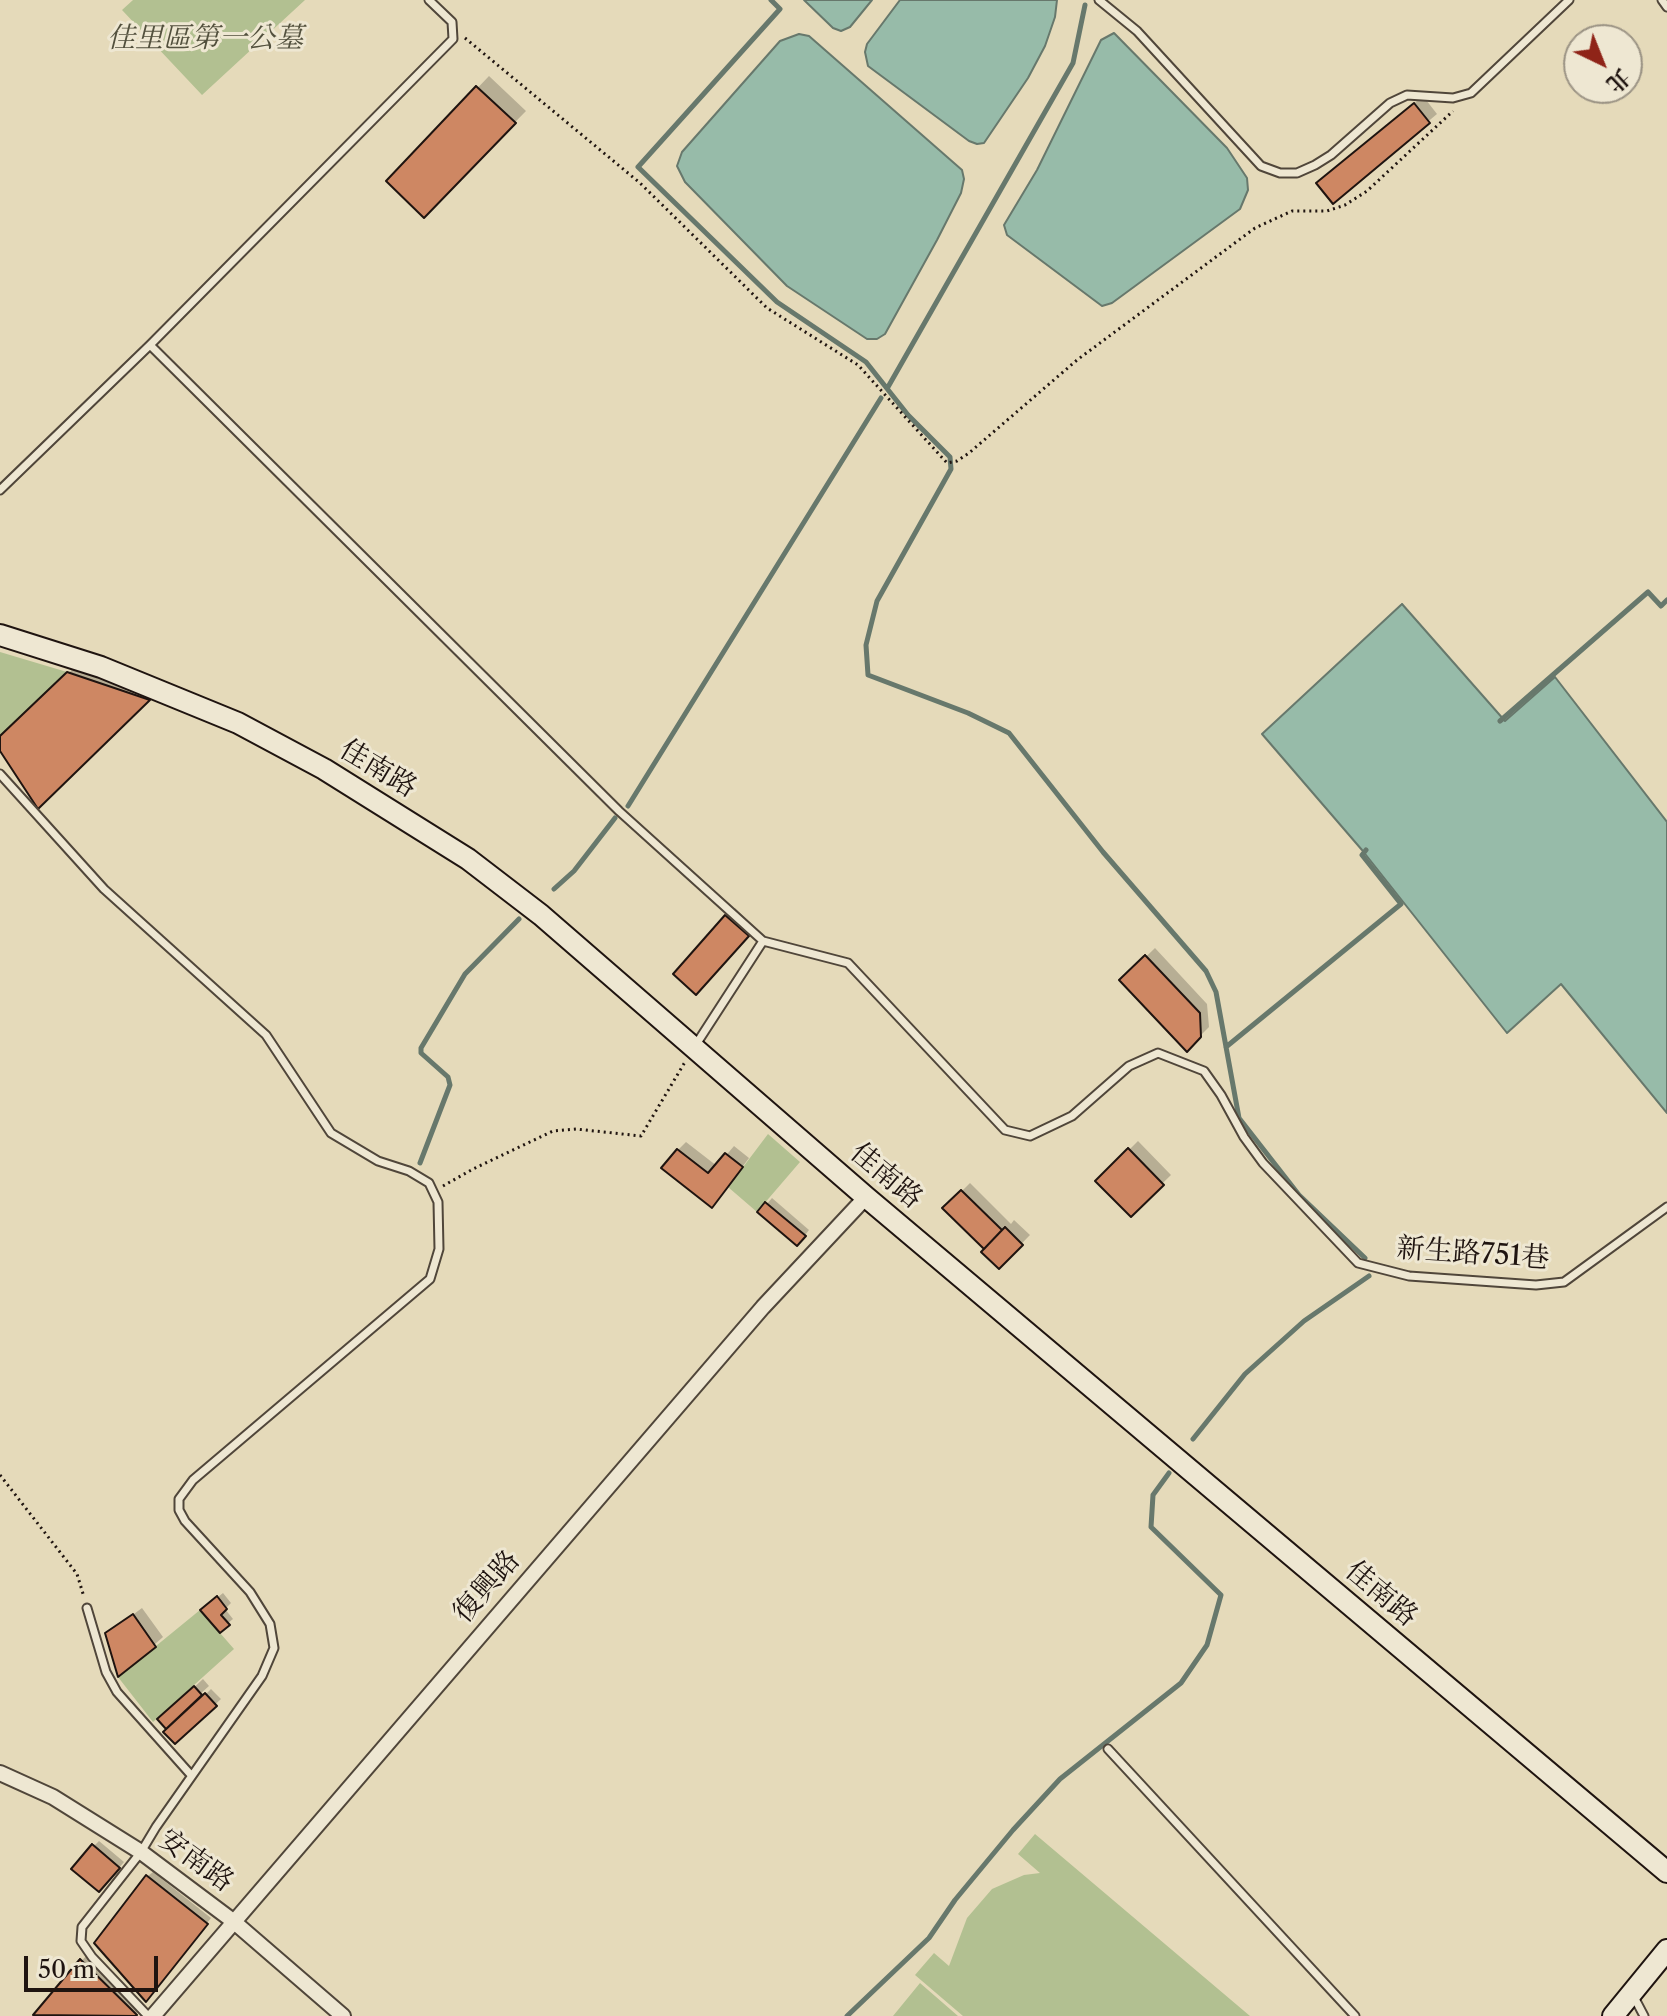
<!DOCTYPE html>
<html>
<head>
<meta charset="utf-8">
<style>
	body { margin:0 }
	#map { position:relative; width:1667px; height:2016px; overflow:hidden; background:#e5daba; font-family:"Libre Caslon Text","Noto Serif TC",serif }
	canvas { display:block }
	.north { position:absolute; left:1563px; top:24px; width:80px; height:80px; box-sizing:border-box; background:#eee7d2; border:2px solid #9b9384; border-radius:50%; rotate:137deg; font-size:22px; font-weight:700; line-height:32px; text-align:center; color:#1f1410 }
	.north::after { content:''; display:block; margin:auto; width:28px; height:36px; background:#8f2418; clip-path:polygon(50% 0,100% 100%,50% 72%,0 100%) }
	.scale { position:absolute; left:24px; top:1956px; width:134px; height:36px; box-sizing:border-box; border:4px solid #1f1410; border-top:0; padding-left:10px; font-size:24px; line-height:28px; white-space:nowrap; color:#1f1410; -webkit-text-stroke:6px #eee7d2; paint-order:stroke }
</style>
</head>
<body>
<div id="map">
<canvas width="1667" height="2016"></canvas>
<div class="north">北</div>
<div class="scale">50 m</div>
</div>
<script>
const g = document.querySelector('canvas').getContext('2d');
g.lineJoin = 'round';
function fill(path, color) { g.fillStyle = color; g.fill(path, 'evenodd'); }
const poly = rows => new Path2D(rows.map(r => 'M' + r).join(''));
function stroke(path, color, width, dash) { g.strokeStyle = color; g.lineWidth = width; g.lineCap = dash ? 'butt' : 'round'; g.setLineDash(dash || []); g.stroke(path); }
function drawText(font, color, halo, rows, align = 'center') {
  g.font = font + ' "Libre Caslon Text","Noto Serif TC",serif'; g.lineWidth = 6; g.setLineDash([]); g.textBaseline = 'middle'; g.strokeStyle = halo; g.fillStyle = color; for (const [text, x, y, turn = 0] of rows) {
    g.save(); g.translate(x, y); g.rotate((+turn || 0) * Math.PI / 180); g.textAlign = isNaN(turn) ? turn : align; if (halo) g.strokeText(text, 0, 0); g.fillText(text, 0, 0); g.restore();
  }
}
fill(poly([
	[133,0,305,0,202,95,122,10],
	[0,652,67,672,0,736],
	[768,1134,800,1162,757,1212,728,1187],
	[200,1610,234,1649,153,1722,118,1677],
	[1035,1834,1250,2016,963,2016,915,1975,934,1953,949,1966,967,1918,992,1889,1024,1875,1040,1873,1018,1854],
	[920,1983,958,2016,893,2016]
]), '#b2c091');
const water = poly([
	[804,0,872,0,850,27,841,31,833,28,804,0],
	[900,0,1057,0,1055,17,1045,46,1028,78,984,143,977,144,969,141,868,66,865,52,867,44,900,0],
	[1114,33,1227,148,1247,178,1248,190,1240,209,1112,303,1102,306,1007,235,1004,225,1037,170,1101,40,1114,33],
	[799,34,809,36,962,170,964,179,961,193,937,240,885,334,877,339,867,339,787,286,685,182,677,166,682,152,780,41,799,34],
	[1402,604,1505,721,1555,677,1667,822,1667,1113,1561,984,1507,1033,1362,850,1262,734,1402,604]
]);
fill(water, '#97bba9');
stroke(water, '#67786c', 2);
fill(poly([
	[489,76,526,111,424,215,389,181],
	[1423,96,1437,114,1333,201,1326,175],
	[80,662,159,688,39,806,0,748,0,739],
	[735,908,755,927,704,984,675,973],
	[1155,948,1207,1004,1209,1027,1187,1049,1122,980],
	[1138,1141,1171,1175,1131,1214,1098,1181],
	[686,1142,717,1166,734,1146,749,1158,720,1197,678,1150],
	[970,1183,1011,1224,1014,1220,1030,1235,999,1267,986,1249,945,1208],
	[772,1198,809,1230,802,1239,760,1212],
	[223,1593,231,1603,225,1609,233,1619,228,1623,207,1606],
	[142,1608,163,1637,154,1645,107,1634],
	[203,1679,209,1686,199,1695,202,1698,211,1689,221,1699,175,1742,169,1728,160,1719],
	[99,1841,124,1862,104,1885,94,1846],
	[153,1872,211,1918,150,1994,148,1876],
	[86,1956,140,2009,134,2016,36,2015]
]), '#0003');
stroke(poly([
	[771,0,780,9,638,167,777,302,866,362,908,415,950,457,951,469,877,601,866,645,868,675,968,713,1009,733,1103,852,1206,971,1216,992,1239,1118,1299,1195,1365,1258],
	[888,387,1073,63,1085,5],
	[1500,721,1648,592,1661,606,1667,600],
	[628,806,881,398],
	[554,889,574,871,615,818],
	[1226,1047,1401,904,1362,855,1366,850],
	[420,1163,450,1085,448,1077,421,1053,421,1048,465,974,519,919],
	[1193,1439,1245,1374,1304,1321,1369,1276],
	[847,2016,929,1938,955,1900,1013,1830,1060,1779,1181,1683,1207,1645,1221,1595,1151,1527,1153,1495,1169,1473]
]), '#67786c', 5);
const building = poly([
	[476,86,516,123,424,218,386,181,476,86],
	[1414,103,1430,123,1333,204,1316,183,1414,103],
	[67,672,150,700,38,809,0,751,0,736,67,672],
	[725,915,749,936,696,995,673,974,725,915],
	[1145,955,1200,1013,1201,1037,1187,1052,1119,980,1145,955],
	[1128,1148,1164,1185,1131,1217,1095,1181,1128,1148],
	[677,1149,708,1173,725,1153,743,1167,712,1208,661,1168,677,1149],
	[961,1190,1002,1230,984,1249,942,1208,961,1190],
	[765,1202,806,1236,797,1246,757,1212,765,1202],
	[1005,1227,1023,1245,999,1269,981,1252,1005,1227],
	[217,1596,227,1609,221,1615,230,1625,220,1633,200,1610,217,1596],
	[133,1614,156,1647,118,1677,105,1633,133,1614],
	[194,1686,202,1695,166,1729,157,1719,194,1686],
	[205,1693,217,1706,175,1744,163,1732,205,1693],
	[92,1844,120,1868,99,1892,71,1869,92,1844],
	[146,1875,208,1924,146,2002,94,1943,146,1875],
	[80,1959,137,2015,136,2016,33,2015,80,1959]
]);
fill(building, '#ce8763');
stroke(building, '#1f1410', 2);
const lane = poly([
	[1099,0,1137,31,1261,166,1280,173,1297,173,1315,165,1331,155,1390,103,1407,95,1453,98,1471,93,1569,0],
	[1662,0,1667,7],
	[150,345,619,811,763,941,848,963,1005,1130,1030,1136,1072,1116,1129,1066,1158,1053,1204,1071,1221,1095,1244,1137,1263,1163,1358,1263,1409,1276,1536,1285,1564,1282,1667,1207],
	[0,490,150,345,453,39,452,22,429,0],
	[0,774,104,889,266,1035,331,1133,378,1161,409,1171,429,1183,438,1202,439,1249,430,1279,193,1480,179,1499,179,1510,185,1521,250,1592,270,1624,274,1648,262,1676,156,1827,141,1852,82,1927,81,1941,92,1957,148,2016],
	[695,1046,763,941],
	[87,1608,106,1672,117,1692,191,1775],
	[1108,1749,1355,2016],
	[1634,1997,1644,2016]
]);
const street = poly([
	[0,1773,53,1797,141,1852,233,1921,343,2016],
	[153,2016,763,1307,866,1197]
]);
const secondary = poly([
	[0,635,101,667,238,723,324,769,468,859,541,915,866,1197,1667,1872],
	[1613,2016,1667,1950]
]);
stroke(lane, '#50463a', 11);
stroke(street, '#50463a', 18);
stroke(secondary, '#1f1410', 24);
stroke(poly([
	[465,38,640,183,767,308,858,365,947,463,957,461,969,453,1077,360,1255,228,1292,211,1327,211,1345,205,1367,191,1453,111],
	[443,1186,473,1169,553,1131,576,1129,641,1136,685,1062],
	[0,1475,77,1574,84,1597]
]), '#1f1410', 3, [2, 4]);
stroke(lane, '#eee7d2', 7);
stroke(street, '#eee7d2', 14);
stroke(secondary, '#eee7d2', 20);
drawText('italic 28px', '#52503d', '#eee7d2', [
	["佳里區第一公墓",205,39]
]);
drawText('28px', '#1f1410', '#eee7d2', [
	["佳南路",378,769,31],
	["佳南路",886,1176,40],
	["新生路751巷",1473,1254,4],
	["復興路",487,1587,-49],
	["佳南路",1381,1594,40],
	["安南路",196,1861,36]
]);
</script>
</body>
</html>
